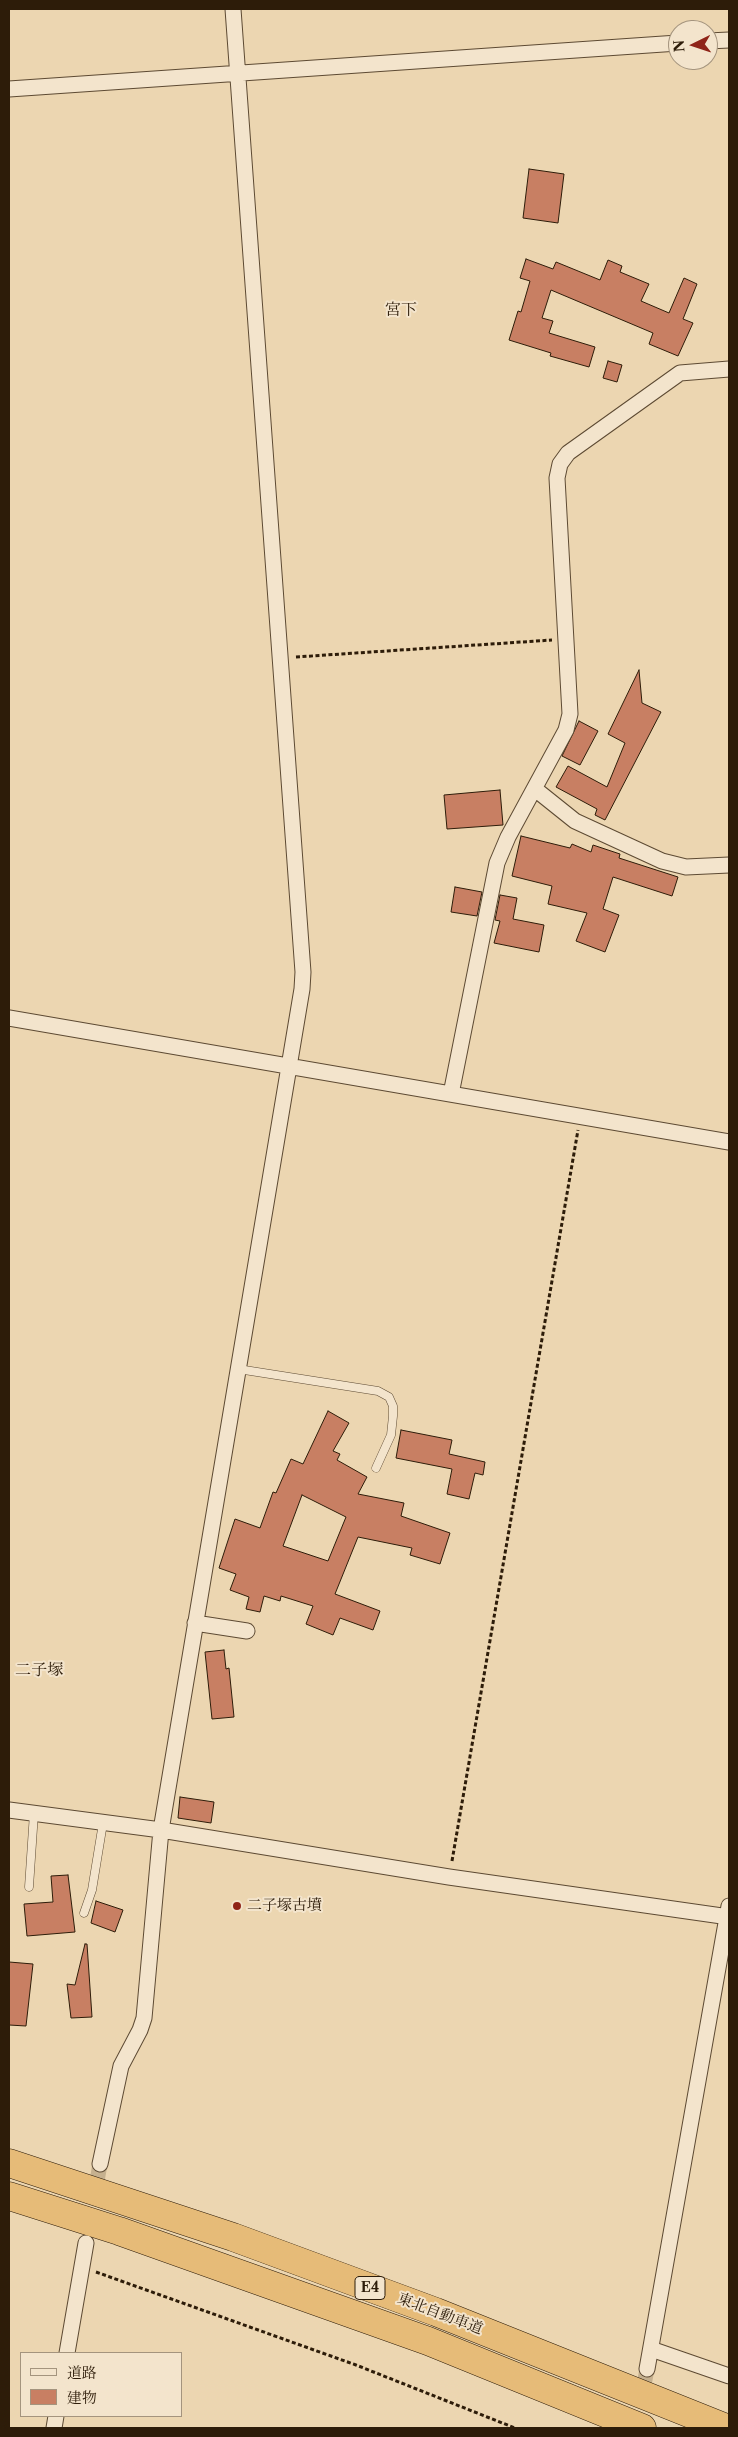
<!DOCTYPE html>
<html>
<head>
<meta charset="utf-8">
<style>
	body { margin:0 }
	#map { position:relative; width:738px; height:2437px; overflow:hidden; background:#ecd6b1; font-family:"Libre Caslon Text","Noto Serif JP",serif }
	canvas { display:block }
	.frame { position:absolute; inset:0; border:10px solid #2d1c09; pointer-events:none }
	.legend { position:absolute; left:20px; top:2352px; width:162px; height:65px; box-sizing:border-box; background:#f3e4cc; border:1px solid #a4947e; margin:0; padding:6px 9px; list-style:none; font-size:15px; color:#2d1c09 }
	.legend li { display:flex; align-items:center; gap:10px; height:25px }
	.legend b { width:25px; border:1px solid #a4947e }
	.north { position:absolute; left:668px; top:20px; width:50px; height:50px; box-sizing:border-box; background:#f3e4cc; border:1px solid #a4947e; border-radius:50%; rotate:266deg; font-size:14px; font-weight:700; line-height:20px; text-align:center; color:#2d1c09 }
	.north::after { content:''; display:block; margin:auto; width:18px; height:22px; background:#8f2418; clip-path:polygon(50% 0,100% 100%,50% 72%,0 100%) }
</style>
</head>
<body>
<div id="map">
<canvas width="738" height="2437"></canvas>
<div class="frame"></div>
<ul class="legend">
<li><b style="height:6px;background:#f3e4cc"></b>道路</li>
<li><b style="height:14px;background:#c87f63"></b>建物</li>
</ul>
<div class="north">N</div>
</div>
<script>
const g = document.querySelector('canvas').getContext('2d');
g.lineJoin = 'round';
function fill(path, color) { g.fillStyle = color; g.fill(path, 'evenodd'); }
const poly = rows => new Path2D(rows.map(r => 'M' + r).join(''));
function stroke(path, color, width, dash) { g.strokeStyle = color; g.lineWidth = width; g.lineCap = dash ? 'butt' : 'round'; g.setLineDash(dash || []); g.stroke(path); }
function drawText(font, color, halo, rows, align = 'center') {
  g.font = font + ' "Libre Caslon Text","Noto Serif JP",serif'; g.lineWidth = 4; g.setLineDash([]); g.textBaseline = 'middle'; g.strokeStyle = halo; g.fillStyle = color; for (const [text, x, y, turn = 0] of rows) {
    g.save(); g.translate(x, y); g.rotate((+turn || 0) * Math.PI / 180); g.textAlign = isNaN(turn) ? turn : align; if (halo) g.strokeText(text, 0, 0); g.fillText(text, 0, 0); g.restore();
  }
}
const building = poly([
	[529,169,564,174,558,223,523,218,529,169],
	[526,259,553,269,556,262,600,280,608,260,622,266,620,272,649,284,641,301,669,313,684,278,697,284,683,319,693,323,678,356,649,344,653,333,551,290,542,318,553,321,549,333,595,347,589,367,550,356,551,353,509,340,518,311,521,312,530,281,520,278,526,259],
	[608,361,622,365,617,382,603,378,608,361],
	[639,670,642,703,661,712,605,820,595,815,597,809,556,787,568,766,607,787,625,743,608,734,639,670],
	[579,721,598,731,580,765,562,756,579,721],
	[500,790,503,825,447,829,444,795,500,790],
	[521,836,570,848,572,844,591,852,593,845,620,854,619,858,678,877,672,896,613,877,603,909,619,915,605,952,576,941,587,913,548,904,552,886,512,876,521,836],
	[455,887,482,892,477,916,451,912,455,887],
	[500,895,517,898,513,919,544,925,539,952,494,943,500,921,495,920,500,895],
	[328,1411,349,1423,333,1451,340,1454,337,1460,367,1477,358,1494,404,1503,401,1516,450,1533,440,1564,410,1555,412,1548,358,1537,335,1594,380,1611,373,1630,340,1618,333,1635,306,1624,313,1606,281,1596,280,1601,264,1596,260,1612,246,1609,249,1597,230,1590,236,1574,219,1568,235,1519,260,1528,273,1492,276,1493,291,1459,303,1464,328,1411],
	[302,1495,346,1517,328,1561,283,1546,302,1495],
	[401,1430,452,1440,449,1454,485,1462,483,1475,475,1473,469,1499,447,1494,452,1469,396,1458,401,1430],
	[224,1650,226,1669,229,1668,234,1717,212,1719,205,1652,224,1650],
	[180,1797,214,1802,211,1823,178,1818,180,1797],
	[68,1875,75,1932,27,1936,24,1904,53,1902,51,1876,68,1875],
	[96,1901,123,1910,115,1932,91,1923,96,1901],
	[85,1944,87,1944,92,2017,71,2018,67,1984,75,1985,85,1944],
	[9,1962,33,1964,26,2026,9,2025,9,1962]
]);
fill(building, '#c87f63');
stroke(building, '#2d1c09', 1);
stroke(poly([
	[89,2227,100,2164],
	[636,2428,647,2369]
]), '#c6b18f', 15, [15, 8]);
const lane = poly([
	[238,1369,378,1391,389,1397,393,1406,393,1416,391,1435,376,1468],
	[29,1887,34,1813],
	[84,1913,92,1890,103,1823]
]);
const street = poly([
	[708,41,729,40],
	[9,89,678,43],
	[535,789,575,821,662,861,686,867,729,865],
	[9,1018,729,1142],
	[451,1094,497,863,508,837,566,730,570,714,557,478,560,464,568,453,680,373,729,369],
	[195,1623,247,1631],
	[9,1810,161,1830,449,1877,729,1917],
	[100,2164,121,2066,140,2030,144,2018,161,1830,302,989,303,972,233,9],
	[651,2349,729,2376],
	[67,2353,86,2243],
	[647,2369,729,1906],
	[54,2428,56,2416]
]);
const highway = poly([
	[9,2163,233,2237,436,2312,726,2428],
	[9,2196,119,2231,428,2341,642,2428]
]);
stroke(lane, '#5d4a33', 9);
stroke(street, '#5d4a33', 17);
stroke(highway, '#2d1c09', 29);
stroke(poly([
	[296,657,552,640],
	[452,1861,578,1130],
	[96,2272,356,2365,515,2428]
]), '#2d1c09', 3, [4, 2.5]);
stroke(lane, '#f3e4cc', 8);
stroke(street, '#f3e4cc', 15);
stroke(highway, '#e6bb78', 28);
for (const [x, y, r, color] of [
	[237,1906,5,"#8f2418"]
]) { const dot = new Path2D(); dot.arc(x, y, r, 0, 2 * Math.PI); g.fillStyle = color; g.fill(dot); stroke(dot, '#f3e4cc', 2); }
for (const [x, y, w] of [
	[370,2288,30]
]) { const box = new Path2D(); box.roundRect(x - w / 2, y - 11.5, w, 23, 4); g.fillStyle = '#f3e4cc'; g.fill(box); stroke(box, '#2d1c09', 1); }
drawText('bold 14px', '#2d1c09', null, [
	["E4",370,2288]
]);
drawText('15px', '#2d1c09', '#f3e4cc', [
	["二子塚古墳",247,1906]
], 'left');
drawText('15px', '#2d1c09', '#f3e4cc', [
	["東北自動車道",440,2314,21]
]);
drawText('16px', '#2d1c09', '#f3e4cc', [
	["宮下",401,310],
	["二子塚",39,1670]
]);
</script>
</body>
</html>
